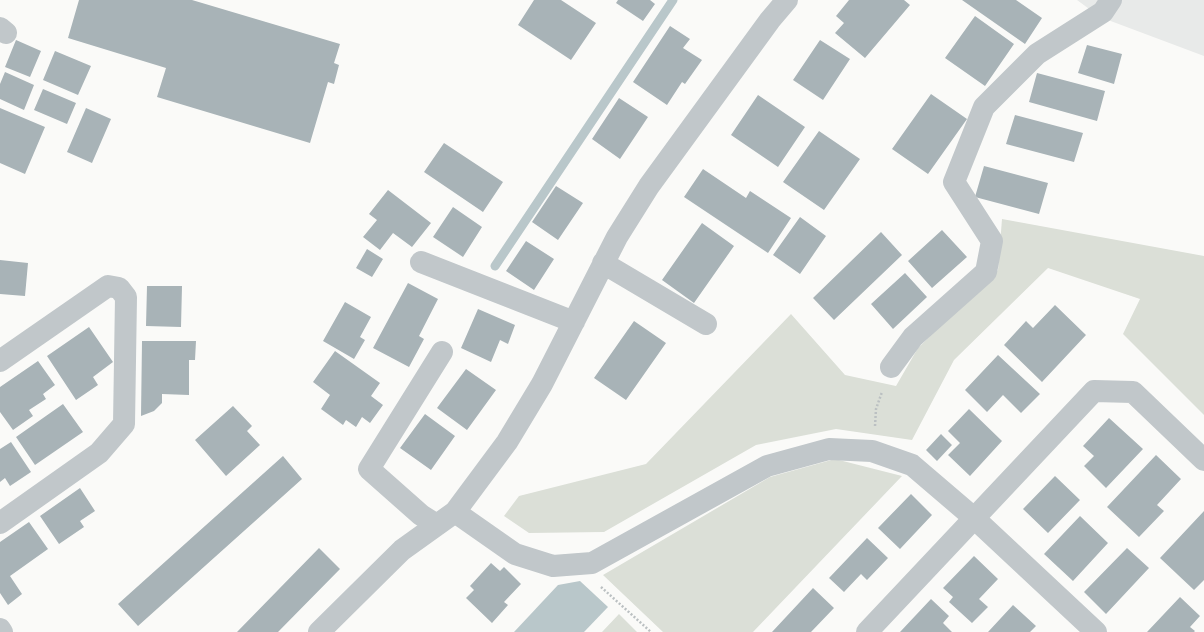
<!DOCTYPE html>
<html>
<head>
<meta charset="utf-8">
<style>
	body { margin:0 }
	canvas { display:block; background:#fafaf8 }
</style>
</head>
<body>
<canvas width="1204" height="632"></canvas>
<script>
const g = document.querySelector('canvas').getContext('2d');
g.lineJoin = 'round';
function fill(path, color) { g.fillStyle = color; g.fill(path, 'evenodd'); }
const poly = rows => new Path2D(rows.map(r => 'M' + r).join(''));
function stroke(path, color, width, dash) { g.strokeStyle = color; g.lineWidth = width; g.lineCap = dash ? 'butt' : 'round'; g.setLineDash(dash || []); g.stroke(path); }
fill(poly([
	[1077,0,1204,0,1204,56,1100,17]
]), '#e8eae9');
fill(poly([
	[1002,219,1204,256,1204,415,1123,334,1140,299,1048,268,954,360,912,440,836,429,756,445,604,532,529,533,504,516,519,496,646,464,791,314,845,375,896,386,918,348,998,270],
	[835,459,902,476,753,632,663,632,603,575,770,477],
	[619,614,637,632,602,632]
]), '#dbdfd7');
fill(poly([
	[580,581,608,607,584,632,514,632,558,585]
]), '#b9c7ca');
stroke(poly([
	[495,266,673,0]
]), '#b9c7ca', 9);
fill(poly([
	[79,0,192,0,340,44,334,63,339,65,334,84,328,82,310,143,157,97,166,68,68,38],
	[534,0,561,0,596,23,571,60,518,25],
	[618,0,650,0,655,4,643,21,616,3],
	[849,0,904,0,910,5,865,58,835,33,844,23,836,16],
	[962,0,1016,0,1042,18,1025,44],
	[975,16,1014,44,985,86,945,58],
	[670,26,690,39,683,48,702,60,685,84,682,82,667,105,633,82],
	[16,40,41,51,30,77,5,67],
	[820,40,850,59,823,100,793,80],
	[1087,45,1122,54,1114,84,1078,73],
	[55,51,91,66,78,95,43,80],
	[5,72,34,85,24,110,0,99,0,84],
	[1037,73,1105,91,1097,121,1029,102],
	[43,89,76,103,67,124,34,110],
	[931,94,967,119,928,174,892,149],
	[758,95,805,127,778,167,731,135],
	[619,98,648,117,620,159,592,139],
	[0,108,45,127,25,174,0,163],
	[86,108,111,119,92,163,67,152],
	[1015,115,1083,133,1074,162,1006,144],
	[819,131,860,159,824,210,783,182],
	[444,143,503,182,483,212,424,172],
	[984,166,1048,183,1039,214,975,197],
	[703,169,746,198,750,191,791,218,768,253,684,197],
	[556,186,583,203,558,240,532,222],
	[388,190,431,223,412,247,393,233,380,250,363,237,377,220,369,214],
	[453,207,482,227,463,257,433,237],
	[800,217,826,236,800,274,773,255],
	[702,223,734,246,694,303,662,280],
	[942,230,967,257,932,288,908,261],
	[881,232,902,255,834,320,813,298],
	[526,241,554,259,534,290,506,271],
	[367,249,383,259,372,277,356,268],
	[0,260,28,263,25,296,0,294],
	[905,273,927,297,893,329,871,304],
	[408,283,438,299,419,336,424,339,409,367,373,348],
	[147,286,182,286,181,327,146,326],
	[345,302,371,317,360,337,365,340,354,359,323,341],
	[1055,305,1086,335,1042,382,1004,345,1026,321,1033,328],
	[478,309,515,325,508,344,500,340,491,362,461,348],
	[634,321,666,343,626,400,594,378],
	[89,327,113,362,93,377,98,385,76,400,47,356],
	[142,341,196,341,195,360,189,360,189,395,162,394,162,403,154,411,141,416],
	[335,351,380,383,371,396,383,405,370,423,362,417,356,427,346,420,343,425,321,409,330,395,313,382],
	[998,355,1040,394,1021,413,1003,395,987,412,965,390],
	[38,361,55,385,43,394,46,399,29,410,33,416,13,430,0,412,0,387],
	[466,369,496,390,467,430,437,408],
	[63,404,83,432,35,465,16,437],
	[233,406,252,426,247,431,260,445,226,476,195,440],
	[969,409,1002,441,970,476,948,455,960,443,948,431],
	[425,414,455,436,431,470,400,448],
	[1109,418,1143,449,1106,488,1084,466,1094,456,1083,446],
	[941,434,952,445,937,461,926,450],
	[11,442,31,472,10,486,5,478,0,482,0,449],
	[1156,455,1181,479,1157,505,1164,511,1139,537,1107,507],
	[283,456,302,479,138,626,118,604],
	[1055,476,1080,500,1048,533,1023,509],
	[80,488,95,511,80,521,84,527,59,544,40,516],
	[911,494,932,515,900,549,878,528],
	[1204,511,1204,580,1194,590,1160,558],
	[1080,516,1108,543,1073,581,1044,554],
	[29,522,48,549,10,576,22,594,8,605,0,593,0,542],
	[867,538,888,558,867,580,861,574,844,592,829,578],
	[319,548,340,569,278,632,237,632],
	[1127,548,1149,568,1106,614,1084,592],
	[974,556,998,579,979,599,988,607,972,623,949,602,953,597,943,588],
	[491,563,500,571,504,567,521,584,504,602,508,605,492,623,466,598,474,590,470,586],
	[813,588,834,608,811,632,772,632],
	[1180,597,1200,616,1190,627,1195,631,1194,632,1147,632],
	[931,599,949,616,943,623,952,632,900,632],
	[1013,605,1036,626,1030,632,988,632]
]), '#a8b3b7');
stroke(poly([
	[875,426,876,409,882,392],
	[601,587,651,632]
]), '#bbc0c2', 2.5, [2, 2]);
stroke(poly([
	[0,28,6,33],
	[421,262,574,322],
	[603,263,706,324],
	[0,361,108,286,119,288,126,297,124,424,99,453,0,523],
	[891,367,913,337,986,272,992,241,954,182,984,107,1037,54,1103,12,1111,0],
	[455,512,515,554,553,566,592,563,767,466,829,449,872,451,912,465,974,518,1096,632],
	[437,525,421,515,369,469,442,352],
	[0,629,2,632],
	[319,632,402,550,455,512,507,442,542,384,617,237,649,186,770,20,787,0],
	[867,632,1094,391,1133,392,1204,460]
]), '#c1c7ca', 22);
</script>
</body>
</html>
